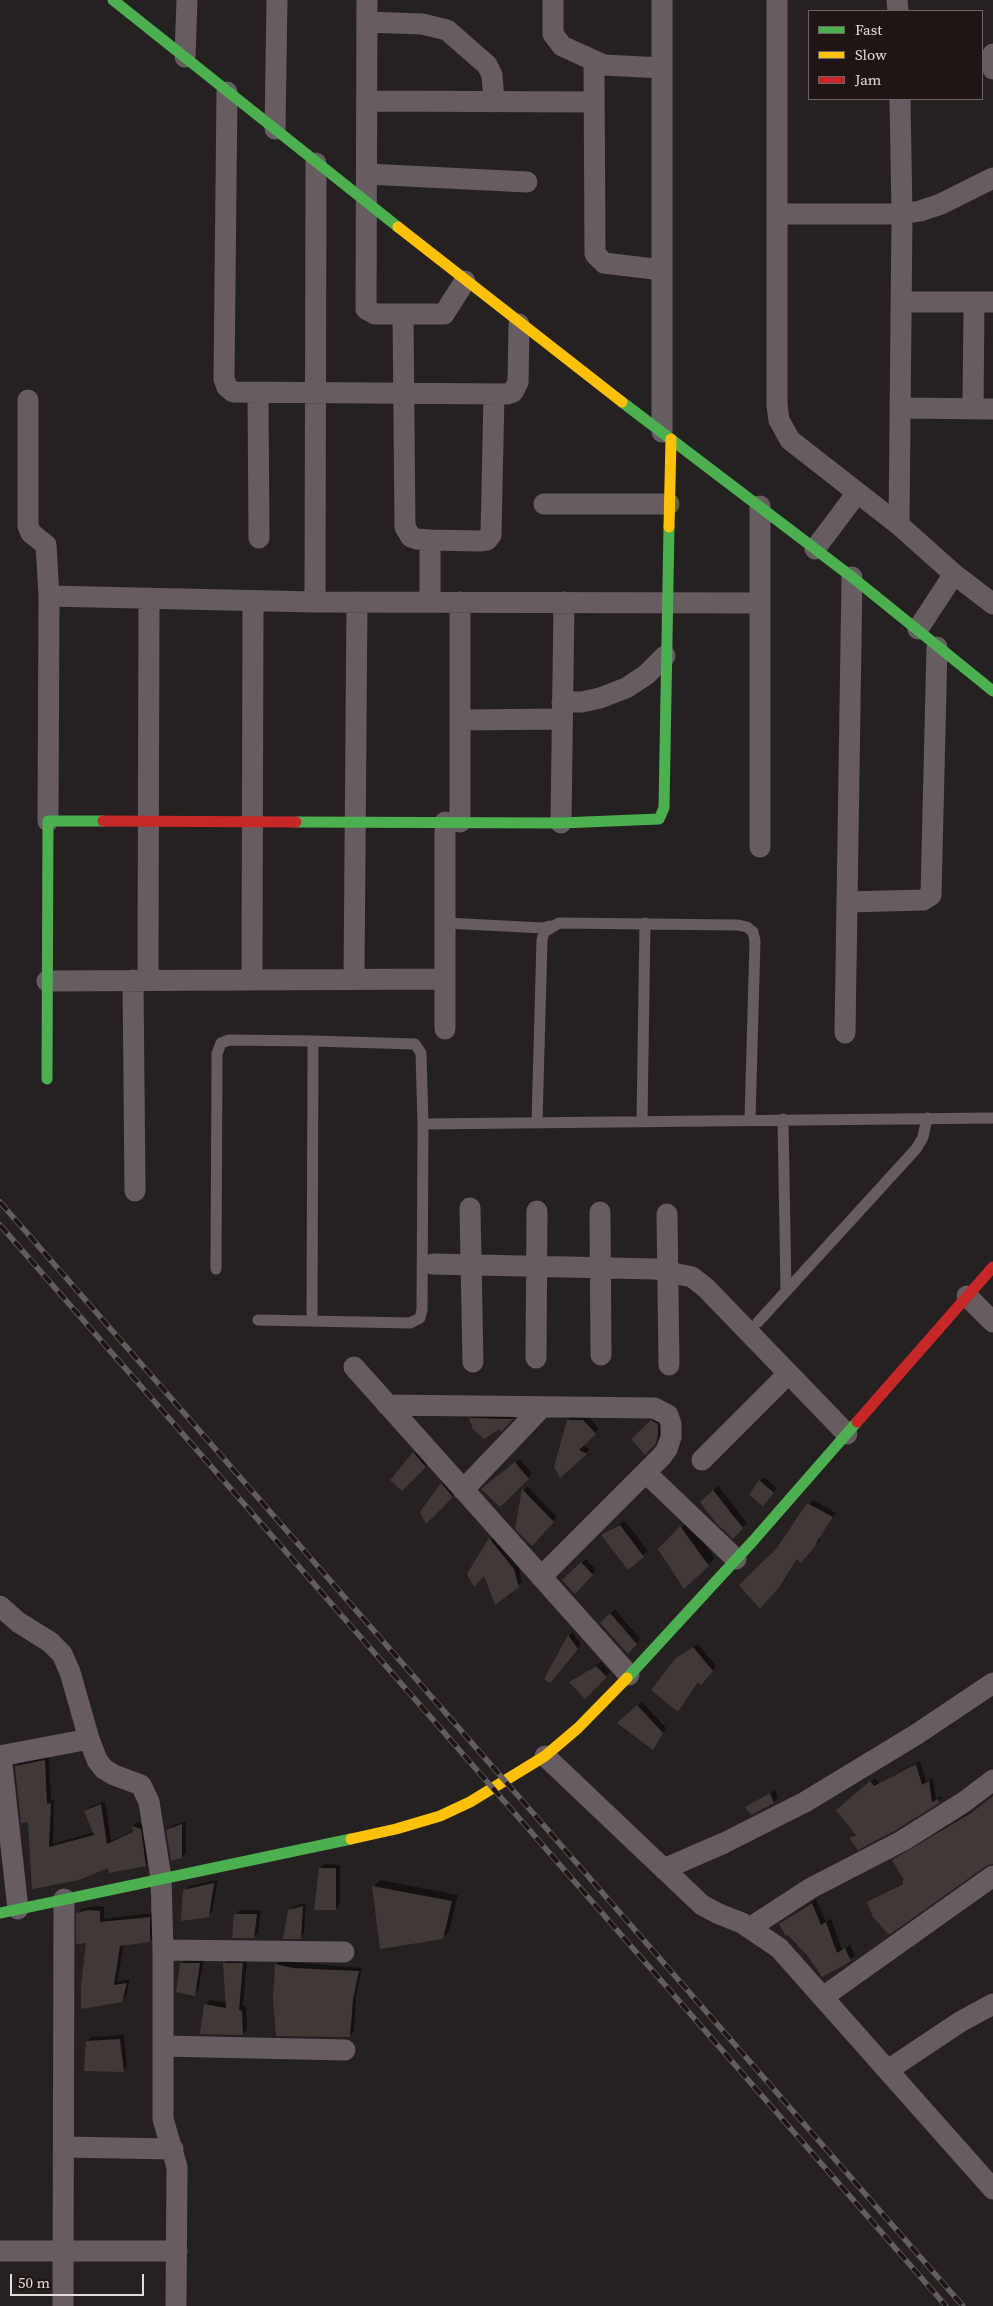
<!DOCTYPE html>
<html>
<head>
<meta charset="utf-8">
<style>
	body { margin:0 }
	#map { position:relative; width:993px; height:2306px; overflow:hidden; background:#262121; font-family:"Source Serif 4",serif }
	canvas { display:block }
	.legend { position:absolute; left:808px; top:10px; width:175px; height:90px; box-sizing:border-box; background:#1f1514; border:1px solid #6d6464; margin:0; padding:6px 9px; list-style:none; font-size:15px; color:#e3dbdb }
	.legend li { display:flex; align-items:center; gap:10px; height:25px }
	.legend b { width:25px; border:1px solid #6d6464 }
	.scale { position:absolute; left:10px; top:2274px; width:134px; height:22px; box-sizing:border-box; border:2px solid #e3dbdb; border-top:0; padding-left:6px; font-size:15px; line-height:18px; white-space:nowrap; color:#e3dbdb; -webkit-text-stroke:4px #1f1514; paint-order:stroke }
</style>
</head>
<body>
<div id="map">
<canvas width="993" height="2306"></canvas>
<ul class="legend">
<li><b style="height:6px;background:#4caf50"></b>Fast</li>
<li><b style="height:6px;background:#ffc107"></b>Slow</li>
<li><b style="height:6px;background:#c62828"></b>Jam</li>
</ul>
<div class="scale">50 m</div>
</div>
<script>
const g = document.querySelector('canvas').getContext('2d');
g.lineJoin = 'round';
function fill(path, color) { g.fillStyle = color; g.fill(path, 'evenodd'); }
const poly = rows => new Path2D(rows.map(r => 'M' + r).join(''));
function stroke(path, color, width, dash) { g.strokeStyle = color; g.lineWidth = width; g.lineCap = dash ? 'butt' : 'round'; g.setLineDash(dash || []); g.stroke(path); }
fill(poly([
	[474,1415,516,1415,501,1430,499,1428,470,1419],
	[572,1416,588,1416,599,1429,582,1445,590,1449,561,1476,568,1420],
	[656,1417,662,1420,662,1430,660,1438,645,1453,633,1439],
	[418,1449,430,1462,402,1490,392,1480],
	[520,1459,532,1474,500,1505,487,1485],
	[764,1477,777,1488,767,1500,760,1481],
	[446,1480,457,1492,427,1522,421,1512],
	[527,1486,557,1517,536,1541,517,1528,524,1490],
	[718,1486,747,1523,733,1537,701,1502],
	[813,1500,836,1513,819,1538,821,1539,805,1557,798,1558,784,1580,765,1603,778,1548],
	[625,1521,648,1551,628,1568,602,1535],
	[688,1521,715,1558,708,1565,660,1549],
	[494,1535,518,1564,522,1582,518,1586,484,1574,468,1574],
	[586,1559,596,1570,575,1592,564,1580],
	[615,1609,640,1639,628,1652,601,1623],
	[572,1632,581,1644,554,1677,569,1636],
	[698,1644,716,1666,706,1679,699,1681,678,1711,676,1659],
	[601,1662,610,1672,585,1697,570,1682],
	[642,1702,666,1728,653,1748,623,1718],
	[49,1757,51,1800,54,1800,53,1844,94,1832,85,1811,90,1807,105,1801,111,1841,134,1831,133,1826,137,1822,144,1825,150,1861,146,1865,108,1867,33,1887,29,1820,16,1766,20,1762],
	[920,1761,926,1782,933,1778,936,1799,942,1796,942,1798,938,1802,850,1838,856,1833,842,1806,875,1778,879,1783],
	[775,1790,778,1798,774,1802,747,1807],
	[993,1796,993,1864,868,1902,904,1883,894,1860,898,1857,976,1809],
	[186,1821,186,1853,182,1857,167,1830,172,1826],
	[325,1864,340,1865,340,1904,336,1909,320,1868],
	[218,1880,212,1912,208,1916,184,1891,189,1886],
	[380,1880,458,1895,449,1931,443,1938,374,1887],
	[816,1899,826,1922,831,1919,842,1950,850,1945,855,1956,822,1975,809,1955,780,1924],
	[306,1903,304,1933,300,1938,289,1911,293,1907],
	[94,1906,104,1907,104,1919,153,1913,154,1936,150,1941,124,1944,117,1982,130,1979,126,1996,121,2001,88,1942,78,1913,82,1909],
	[240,1910,261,1910,258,1933,253,1937,235,1915],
	[186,1959,204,1959,198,1991,194,1995,181,1963],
	[229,1959,247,1960,243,2006,246,2007,247,2030,243,2034,206,2004,210,2000,227,2003,224,1964],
	[280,1961,362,1968,356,1995,354,2032,349,2036,276,1965],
	[124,2035,127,2067,123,2071,87,2041,91,2037]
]), '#0007');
fill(poly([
	[469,1418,513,1419,501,1432,499,1429,484,1439,473,1429],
	[567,1420,583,1420,596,1434,579,1450,587,1454,560,1478,554,1467],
	[651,1420,658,1424,658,1435,656,1443,645,1455,631,1439],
	[413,1452,426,1467,402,1491,390,1480],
	[515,1462,529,1479,500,1507,481,1489],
	[759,1480,774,1493,763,1506,749,1495],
	[441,1483,453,1497,426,1524,420,1512],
	[522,1489,554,1522,532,1546,515,1529],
	[713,1490,743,1528,733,1539,716,1523,700,1502],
	[807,1503,833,1517,816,1543,817,1544,801,1563,797,1559,780,1586,760,1609,739,1585,777,1548],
	[620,1525,644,1557,628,1570,601,1535],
	[680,1526,709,1566,684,1589,658,1549],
	[489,1538,514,1569,519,1587,495,1605,484,1576,474,1587,467,1574],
	[581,1562,593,1575,575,1594,562,1580],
	[610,1613,637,1644,628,1654,600,1623],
	[568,1635,578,1649,550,1683,544,1679],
	[693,1647,713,1671,701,1685,698,1682,678,1712,651,1690,675,1659],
	[596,1666,607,1677,585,1699,569,1682],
	[637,1705,663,1733,653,1750,617,1723],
	[45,1760,47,1804,51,1803,49,1847,94,1835,84,1811,101,1804,107,1844,133,1832,132,1826,141,1829,146,1866,109,1873,108,1868,79,1880,32,1889,28,1822,21,1823,15,1766],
	[916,1764,922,1785,929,1781,932,1802,938,1799,939,1803,896,1830,858,1850,849,1838,856,1835,836,1810,870,1781,874,1786],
	[770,1793,774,1803,751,1815,745,1807],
	[993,1796,993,1864,986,1866,889,1935,873,1917,867,1902,903,1884,903,1879,892,1860,971,1813],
	[182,1824,182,1858,171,1861,166,1830],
	[319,1868,336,1868,336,1910,314,1910],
	[214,1883,209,1917,181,1921,183,1890],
	[372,1886,452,1901,443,1939,380,1949],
	[812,1903,821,1925,826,1922,837,1953,845,1948,851,1961,822,1977,808,1956,788,1935,786,1936,779,1924],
	[303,1906,301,1939,283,1939,288,1910],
	[89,1910,100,1911,100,1922,150,1917,150,1942,120,1946,114,1985,127,1983,122,2002,81,2009,81,1985,86,1943,76,1944,76,1913],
	[234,1914,257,1914,254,1938,232,1938],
	[180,1963,200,1963,195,1996,176,1992],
	[223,1963,243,1963,239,2010,242,2011,243,2035,200,2034,204,2004,226,2008],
	[275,1964,293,1968,359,1971,353,2000,350,2037,276,2036,273,1999],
	[120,2039,124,2072,84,2071,86,2041]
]), '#413936');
stroke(poly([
	[445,923,543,928,550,926],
	[783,1119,786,1291],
	[642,1121,645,923],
	[537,1122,542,940,544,932,559,923,738,925,747,927,753,932,755,941,750,1119],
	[216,1269,217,1054,221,1043,229,1040,313,1041,415,1044,421,1053,423,1124],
	[258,1320,410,1323,420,1318,422,1310,423,1124,993,1118],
	[312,1321,313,1041],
	[758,1322,916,1149,923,1137,927,1118]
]), '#675c61', 11);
stroke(poly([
	[367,0,366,309,375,314,444,314,465,281],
	[553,0,553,34,562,46,604,65,662,68],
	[777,0,777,405,779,420,790,440,899,525],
	[897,0,898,11],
	[367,22,422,24,447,30,487,65,492,75,494,102],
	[993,54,993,69],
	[185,57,187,0],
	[594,61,595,254,604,263,662,270],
	[227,92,224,379,227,387,233,392,507,394,513,392,518,382,519,324],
	[900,99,902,214,899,525,954,574],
	[367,101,594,102],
	[275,129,277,0],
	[367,174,527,182],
	[777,214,902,214,920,211,941,204,993,178],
	[902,302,993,302],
	[403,314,405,527,411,537,417,539,430,540],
	[258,393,259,538],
	[28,400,28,526,31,533,46,545,49,596],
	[900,408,993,409],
	[973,409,974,302],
	[662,432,662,0],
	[544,504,669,504],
	[760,506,760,847],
	[815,549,857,493],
	[315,602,316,163],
	[430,602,430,540,480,541,487,540,491,535,494,394],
	[918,629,954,574,993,604],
	[562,702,582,702,600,698,626,688,646,675,665,656],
	[460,720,562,719],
	[48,821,49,596,315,602,760,603],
	[445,822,445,1029],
	[460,822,460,602],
	[561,823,564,602],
	[847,902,923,900,931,895,937,647],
	[354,979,357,602],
	[133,980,135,1191],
	[148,980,149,598],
	[252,980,253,601],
	[47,981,445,979],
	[845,1033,852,577],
	[470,1208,473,1362],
	[600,1212,601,1355],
	[667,1214,669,1365],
	[433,1264,655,1269,692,1277,706,1288,847,1434],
	[967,1296,993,1322],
	[536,1358,537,1211],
	[354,1367,629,1675],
	[387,1405,654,1408,668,1415,671,1424,671,1437,667,1449,662,1456,541,1577],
	[702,1460,788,1374],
	[646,1473,736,1559],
	[463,1490,542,1407],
	[0,1606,18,1622,50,1642,62,1654,70,1672,89,1739,97,1760,104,1769,114,1775,141,1785,149,1802,161,1878,163,1950,163,2119,177,2167,176,2306],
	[0,1756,89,1739],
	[1,1756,18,1909],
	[545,1756,702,1905,719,1914,742,1923,779,1948,993,2189],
	[664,1869,724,1843,805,1802,917,1734,993,1683],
	[751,1927,811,1888,902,1841,964,1802,993,1780],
	[163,1950,344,1952],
	[823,1997,993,1876],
	[163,2046,345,2050],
	[888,2070,960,2022,993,2004],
	[64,2147,173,2149],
	[0,2251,177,2251],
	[63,2306,64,1899]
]), '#675c61', 21);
stroke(poly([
	[113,0,398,227],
	[622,402,852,577,993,691],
	[296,822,561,823,659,819,664,808,669,527],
	[47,1079,48,821,103,821],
	[627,1678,753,1541,857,1422],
	[0,1913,351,1839]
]), '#4caf50', 11);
stroke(poly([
	[398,227,622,402],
	[669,527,671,439],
	[351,1839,396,1829,440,1816,470,1802,545,1756,578,1728,627,1678]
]), '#ffc107', 11);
stroke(poly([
	[103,821,296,822],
	[857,1422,993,1267]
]), '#c62828', 11);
const rail = poly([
	[0,1202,963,2306],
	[0,1225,946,2306]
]);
stroke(rail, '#645d5f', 5.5);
stroke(rail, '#1f1514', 4, [11]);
</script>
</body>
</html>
